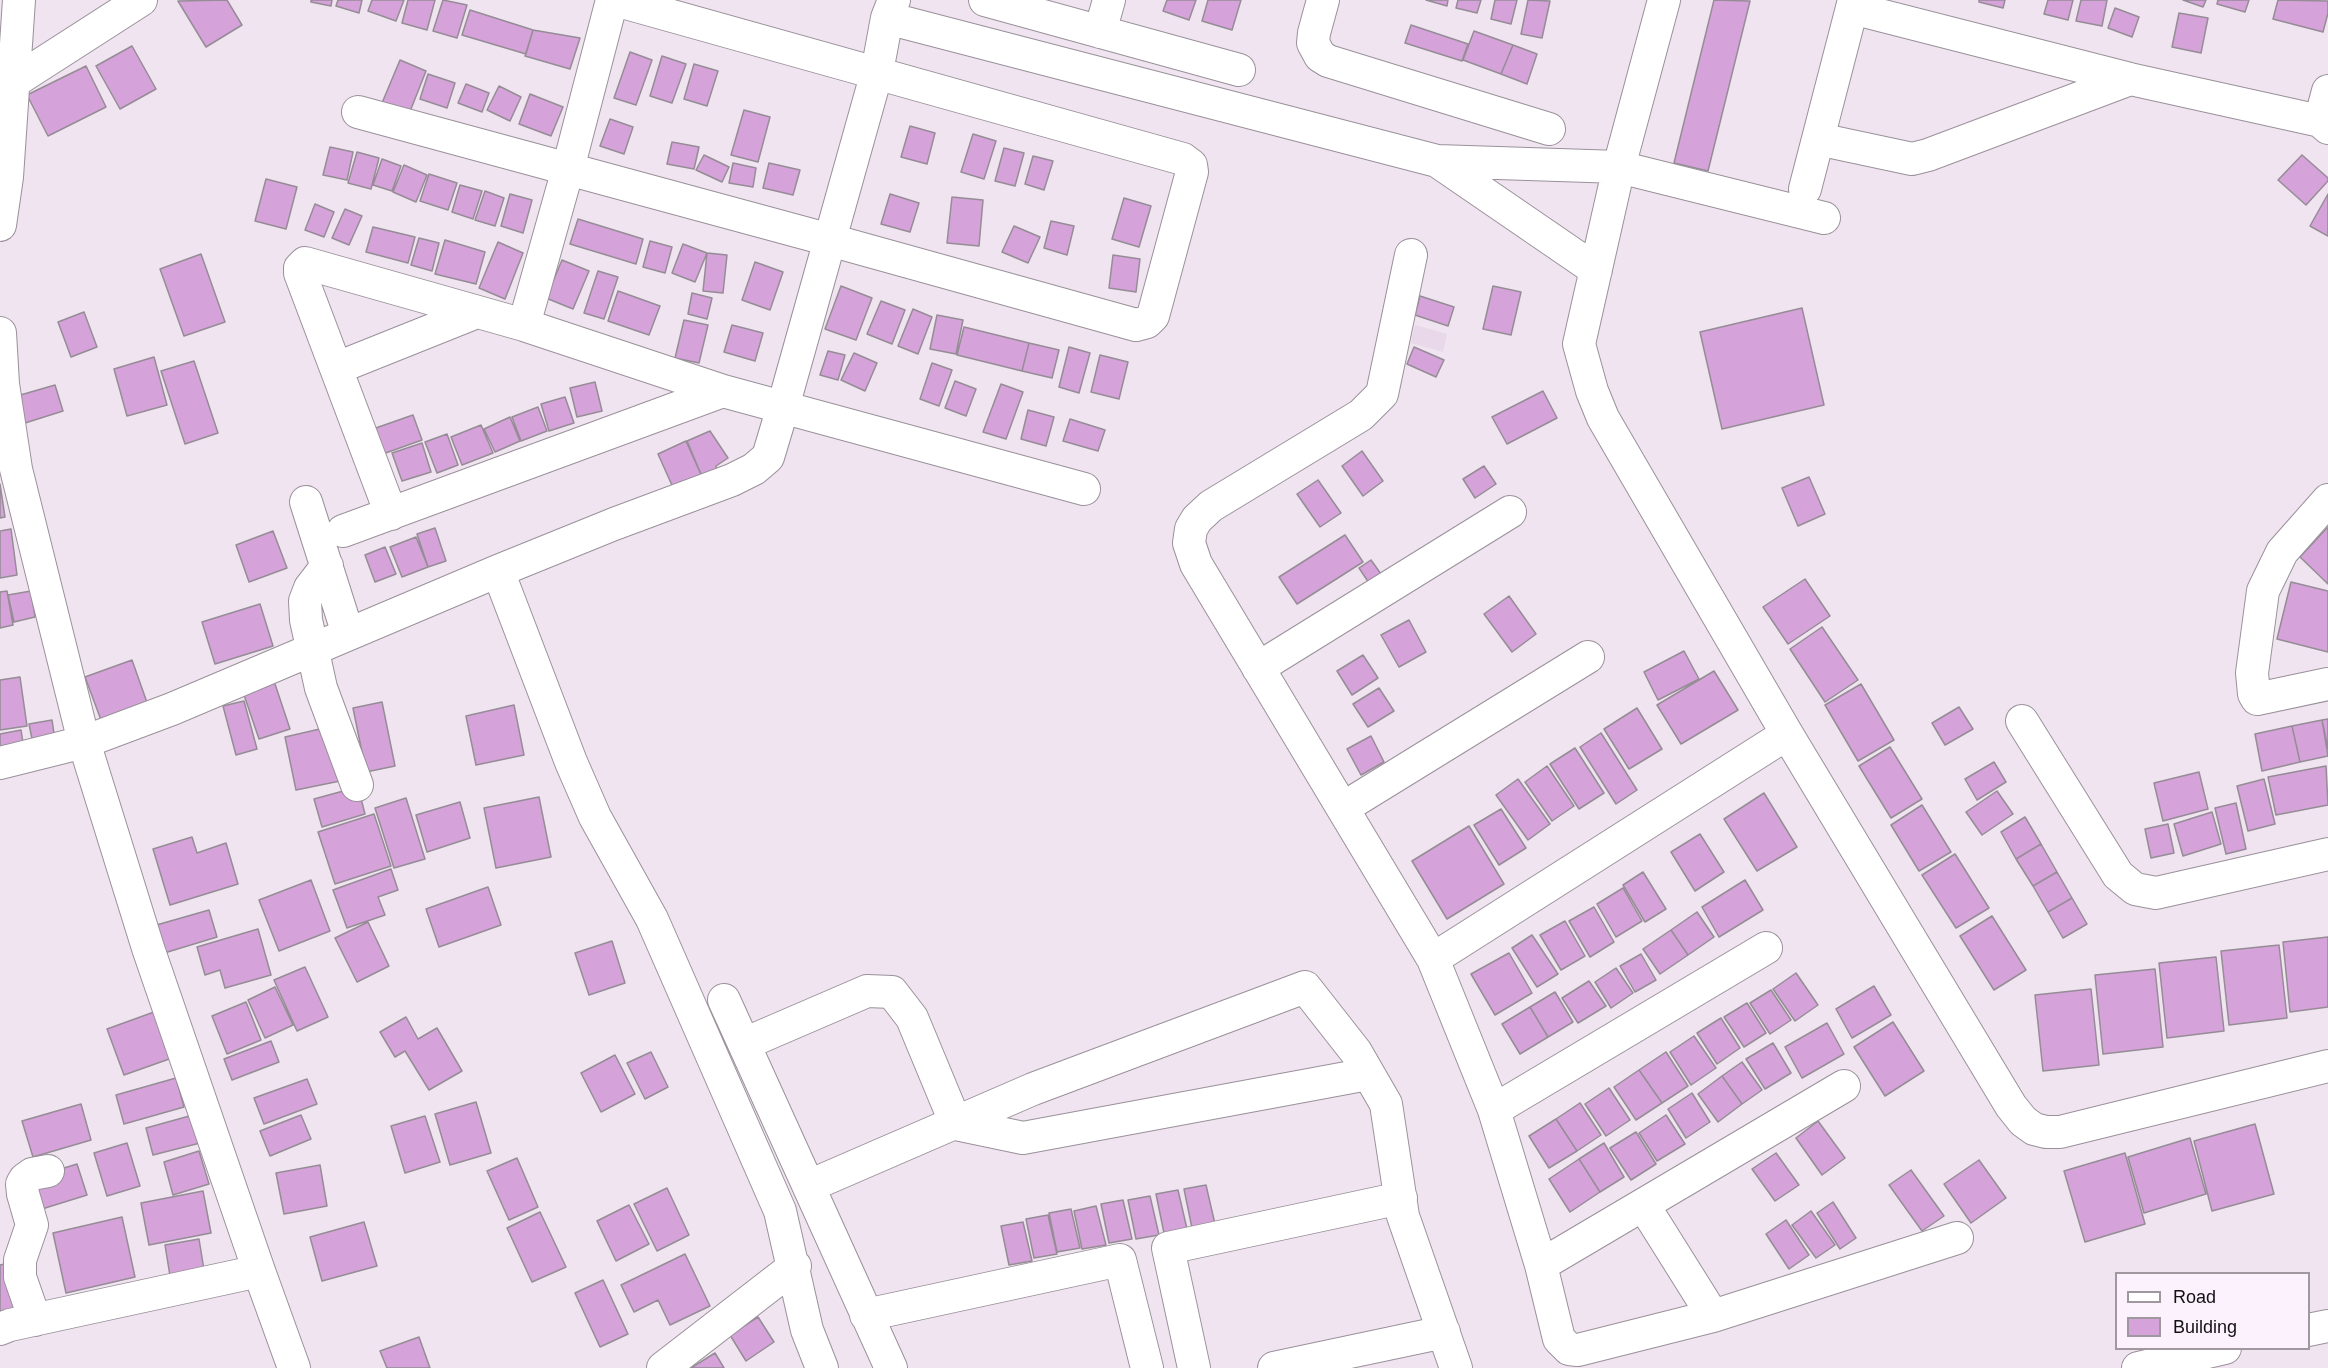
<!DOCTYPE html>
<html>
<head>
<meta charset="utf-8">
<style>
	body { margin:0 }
	#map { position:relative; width:2328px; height:1368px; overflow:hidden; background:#efe4ef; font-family:Arial,sans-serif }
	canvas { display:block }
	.legend { position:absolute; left:2115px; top:1272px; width:195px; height:78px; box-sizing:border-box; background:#fcf2fd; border:2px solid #9f989f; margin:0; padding:8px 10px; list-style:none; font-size:18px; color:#131013 }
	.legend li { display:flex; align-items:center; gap:12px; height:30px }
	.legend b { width:30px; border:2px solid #9f989f }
</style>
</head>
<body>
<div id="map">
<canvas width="2328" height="1368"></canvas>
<ul class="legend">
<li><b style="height:8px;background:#fff"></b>Road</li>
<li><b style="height:16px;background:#d5a3da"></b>Building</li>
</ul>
</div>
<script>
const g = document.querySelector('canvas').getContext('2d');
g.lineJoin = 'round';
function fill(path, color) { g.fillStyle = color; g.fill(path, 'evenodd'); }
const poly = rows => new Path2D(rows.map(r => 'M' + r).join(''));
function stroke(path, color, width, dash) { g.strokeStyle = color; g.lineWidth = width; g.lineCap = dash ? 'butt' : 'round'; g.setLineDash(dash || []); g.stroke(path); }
fill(poly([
	[1415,325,1447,334,1443,352,1411,343]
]), '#e8d8e9');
const building = poly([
	[227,0,242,25,206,47,178,1,227,0],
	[311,0,332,0,331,6,311,2,311,0],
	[338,0,362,0,359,13,336,6,338,0],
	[372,0,404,0,396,21,368,11,372,0],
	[408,0,435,0,427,30,402,23,408,0],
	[443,0,467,5,457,38,433,31,443,0],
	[1167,0,1196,0,1189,20,1163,11,1167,0],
	[1208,0,1241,0,1232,30,1202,21,1208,0],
	[1426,0,1448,0,1447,6,1426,0],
	[1458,0,1481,0,1477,13,1456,8,1458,0],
	[1495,0,1517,0,1511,24,1491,19,1495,0],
	[1528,0,1550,1,1542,38,1521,34,1528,0],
	[1714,0,1750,1,1708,171,1674,163,1714,0],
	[1979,0,2005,0,2003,8,1979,2,1979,0],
	[2048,0,2073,0,2068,20,2044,14,2048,0],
	[2081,0,2107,0,2102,26,2076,21,2081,0],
	[2183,0,2206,0,2203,7,2183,0],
	[2218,0,2249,0,2245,12,2217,4,2218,0],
	[2278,0,2328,1,2328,13,2323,32,2273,19,2278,0],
	[2115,8,2139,17,2132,37,2108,28,2115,8],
	[470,10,533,30,526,54,462,35,470,10],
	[2179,13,2208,18,2201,53,2172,47,2179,13],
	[1411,25,1468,44,1462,61,1405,43,1411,25],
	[533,30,580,38,570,69,525,56,533,30],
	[1474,31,1513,45,1501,74,1463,60,1474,31],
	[1513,45,1537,54,1527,84,1501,74,1513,45],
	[132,46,156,89,120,109,96,66,132,46],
	[630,52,652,60,636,105,614,98,630,52],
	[662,56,686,64,672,103,650,96,662,56],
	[400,60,426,71,409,114,382,103,400,60],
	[694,64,718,71,707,106,684,99,694,64],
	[86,66,106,107,48,136,27,95,86,66],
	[428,74,455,83,447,108,420,99,428,74],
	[466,84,489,93,482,112,458,103,466,84],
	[499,86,521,97,510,121,487,110,499,86],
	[530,94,563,107,551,136,519,124,530,94],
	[744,110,770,117,758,162,731,155,744,110],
	[610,119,633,127,624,154,600,146,610,119],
	[910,126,935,133,927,164,901,157,910,126],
	[973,134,996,141,984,179,961,172,973,134],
	[672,142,699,147,694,169,667,164,672,142],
	[330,147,353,152,347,180,323,175,330,147],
	[1004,148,1024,153,1015,186,995,181,1004,148],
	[357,152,379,158,371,189,348,183,357,152],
	[704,155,729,167,722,182,696,170,704,155],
	[2302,155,2328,178,2328,181,2306,205,2278,180,2302,155],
	[1033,156,1053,161,1044,190,1025,184,1033,156],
	[382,159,401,166,392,191,373,185,382,159],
	[733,163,756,168,753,187,729,183,733,163],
	[769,163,800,170,793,195,763,188,769,163],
	[404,165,427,175,416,202,393,192,404,165],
	[429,174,457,183,448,210,420,201,429,174],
	[266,179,297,187,286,229,255,221,266,179],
	[460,185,482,191,473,219,452,212,460,185],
	[485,191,504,198,495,226,475,220,485,191],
	[510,194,532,200,523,233,501,226,510,194],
	[890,194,919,203,910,232,881,224,890,194],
	[2328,194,2328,236,2310,226,2328,194],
	[952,197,983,200,979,246,947,243,952,197],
	[1124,198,1151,206,1139,247,1112,239,1124,198],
	[315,204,334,212,324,237,305,230,315,204],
	[345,209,362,216,349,245,332,238,345,209],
	[578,219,643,239,636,264,570,244,578,219],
	[1051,221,1074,226,1067,255,1044,248,1051,221],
	[1014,226,1040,237,1028,263,1002,252,1014,226],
	[373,227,415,237,408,263,366,252,373,227],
	[419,238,439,243,432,271,411,265,419,238],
	[445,240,485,252,476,284,435,274,445,240],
	[650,241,672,247,665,273,643,267,650,241],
	[498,242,523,253,505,299,479,288,498,242],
	[683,244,707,253,695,282,672,273,683,244],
	[707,253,727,255,723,293,703,291,707,253],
	[201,254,225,322,184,336,160,269,201,254],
	[1113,255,1140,259,1136,292,1109,288,1113,255],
	[562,260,589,271,573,309,546,298,562,260],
	[755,262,783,272,770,310,742,300,755,262],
	[598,271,618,277,604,319,584,313,598,271],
	[841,286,872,298,856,340,825,329,841,286],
	[1493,286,1521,292,1511,335,1483,329,1493,286],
	[618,291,660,306,649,335,608,321,618,291],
	[692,293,712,298,707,319,688,314,692,293],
	[1420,296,1454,307,1448,326,1415,315,1420,296],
	[881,301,905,310,892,344,867,334,881,301],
	[1802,308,1824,405,1722,429,1700,332,1802,308],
	[913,309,932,317,918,354,898,346,913,309],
	[84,312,97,347,71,357,58,322,84,312],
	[937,315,963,320,956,354,930,349,937,315],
	[684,320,708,325,699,363,675,358,684,320],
	[732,325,763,333,755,361,724,352,732,325],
	[964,327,1029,343,1022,371,957,355,964,327],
	[1029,343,1059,350,1052,378,1022,371,1029,343],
	[1069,347,1090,353,1079,393,1059,387,1069,347],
	[1414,347,1444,360,1436,377,1407,364,1414,347],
	[828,351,845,355,838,380,820,375,828,351],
	[854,353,877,363,865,391,841,380,854,353],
	[1100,355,1128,362,1119,399,1091,392,1100,355],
	[154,357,167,405,127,416,114,369,154,357],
	[194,361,218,433,185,444,161,371,194,361],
	[932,363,952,370,939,406,920,399,932,363],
	[955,381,976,389,966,416,945,408,955,381],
	[595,382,602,411,577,417,570,388,595,382],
	[1001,384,1023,392,1006,439,983,432,1001,384],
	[55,385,63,411,25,423,17,396,55,385],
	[1543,391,1557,418,1507,444,1492,417,1543,391],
	[565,397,574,423,549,431,541,404,565,397],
	[538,407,547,431,521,441,512,417,538,407],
	[1028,410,1054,417,1046,446,1021,439,1028,410],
	[413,415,422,440,380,455,370,430,413,415],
	[510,417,520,441,495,452,484,429,510,417],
	[1070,419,1105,430,1098,451,1063,441,1070,419],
	[481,425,493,453,462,465,451,437,481,425],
	[710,431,728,458,716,466,718,474,703,479,687,441,710,431],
	[447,434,458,465,437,473,425,442,447,434],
	[686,441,703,479,675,492,658,454,686,441],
	[422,443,431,472,402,481,392,453,422,443],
	[1362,451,1383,481,1363,496,1342,466,1362,451],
	[1484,466,1496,484,1475,498,1463,479,1484,466],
	[1809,477,1825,514,1798,526,1782,488,1809,477],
	[1318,480,1341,513,1320,527,1297,494,1318,480],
	[0,484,5,517,0,518,0,484],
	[2328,527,2328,584,2300,557,2328,527],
	[435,528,446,561,428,567,417,534,435,528],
	[11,529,17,575,0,578,0,531,11,529],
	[273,531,287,568,249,582,236,545,273,531],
	[1345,535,1363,562,1297,604,1279,577,1345,535],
	[416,537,428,567,402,577,390,547,416,537],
	[385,547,396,574,375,582,365,555,385,547],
	[1371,560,1381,574,1369,583,1359,568,1371,560],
	[1805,579,1830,616,1788,644,1763,607,1805,579],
	[2291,582,2328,591,2328,652,2277,639,2291,582],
	[7,591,13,625,0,628,0,592,7,591],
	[31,591,35,617,14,622,8,595,31,591],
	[1509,596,1536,634,1512,652,1484,614,1509,596],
	[260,604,273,646,215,664,202,622,260,604],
	[1409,620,1426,652,1399,667,1381,635,1409,620],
	[1822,627,1858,680,1825,702,1790,649,1822,627],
	[1684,651,1699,679,1658,700,1644,672,1684,651],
	[1363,655,1378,678,1352,695,1337,671,1363,655],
	[132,660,150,711,104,728,85,677,132,660],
	[1714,671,1738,710,1681,744,1657,705,1714,671],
	[20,677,27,726,0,730,0,680,20,677],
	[274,681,290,729,259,739,243,692,274,681],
	[1861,684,1894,740,1858,761,1825,705,1861,684],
	[1379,688,1394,711,1368,727,1353,704,1379,688],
	[244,701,257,749,236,755,223,706,244,701],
	[382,702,395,766,366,772,353,708,382,702],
	[514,705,524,755,476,765,466,716,514,705],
	[1959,707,1973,729,1945,745,1932,723,1959,707],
	[1637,708,1662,749,1629,769,1604,729,1637,708],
	[2328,719,2328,749,2322,720,2328,719],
	[52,720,55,740,33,744,29,724,52,720],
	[2322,720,2328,756,2300,762,2292,726,2322,720],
	[333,726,345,780,296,790,285,737,333,726],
	[2292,726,2300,762,2262,771,2255,734,2292,726],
	[21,730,25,755,0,760,0,734,21,730],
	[1601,733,1637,790,1616,804,1580,747,1601,733],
	[1371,736,1384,762,1361,775,1347,749,1371,736],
	[1890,747,1922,799,1891,818,1859,766,1890,747],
	[1575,748,1604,793,1579,809,1550,764,1575,748],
	[1994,762,2006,782,1977,800,1965,779,1994,762],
	[1547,766,1574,806,1552,821,1525,782,1547,766],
	[2326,766,2328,805,2276,815,2268,777,2326,766],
	[2199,772,2208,809,2163,821,2154,783,2199,772],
	[1518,779,1550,824,1528,840,1496,795,1518,779],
	[2264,779,2275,824,2248,831,2237,786,2264,779],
	[358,787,365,814,322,827,314,799,358,787],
	[1997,791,2013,814,1982,835,1966,812,1997,791],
	[1764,793,1797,847,1757,871,1724,819,1764,793],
	[539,797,551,857,496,868,484,808,539,797],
	[406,798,425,859,394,868,375,808,406,798],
	[460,802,470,838,427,852,416,815,460,802],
	[2236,803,2246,849,2226,854,2215,808,2236,803],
	[1922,805,1951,852,1919,871,1891,825,1922,805],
	[1501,809,1526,848,1499,865,1474,825,1501,809],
	[2212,812,2221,844,2183,856,2174,824,2212,812],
	[374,814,391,866,335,884,318,832,374,814],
	[2025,817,2041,844,2016,859,2001,832,2025,817],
	[2168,824,2174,853,2151,858,2145,829,2168,824],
	[1469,826,1504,884,1447,919,1412,861,1469,826],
	[1700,834,1724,872,1695,891,1671,852,1700,834],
	[192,837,197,853,226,843,238,884,170,905,153,849,192,837],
	[2041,844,2057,872,2033,886,2016,859,2041,844],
	[1955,854,1989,908,1956,928,1922,875,1955,854],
	[391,869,398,890,378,897,385,915,347,928,333,890,391,869],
	[1643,872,1666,909,1645,922,1623,885,1643,872],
	[2057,872,2072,898,2048,912,2033,886,2057,872],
	[311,880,330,931,279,951,259,900,311,880],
	[1745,880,1763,910,1719,937,1702,907,1745,880],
	[488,887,501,925,439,947,426,909,488,887],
	[1623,888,1642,921,1616,937,1597,904,1623,888],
	[2072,898,2087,924,2063,938,2048,912,2072,898],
	[1594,907,1614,942,1590,957,1569,921,1594,907],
	[209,910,217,937,161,954,153,926,209,910],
	[1697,912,1714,937,1688,955,1671,930,1697,912],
	[1992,916,2026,970,1994,990,1960,936,1992,916],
	[1565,921,1585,956,1561,970,1540,935,1565,921],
	[368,922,389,966,357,982,335,938,368,922],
	[258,929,271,975,225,988,220,970,205,975,197,947,258,929],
	[1671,930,1688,955,1660,974,1643,949,1671,930],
	[1532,935,1558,974,1537,987,1512,948,1532,935],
	[2328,937,2328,1007,2290,1012,2283,942,2328,937],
	[612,941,625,983,589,995,575,953,612,941],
	[2279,945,2287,1018,2229,1025,2221,951,2279,945],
	[1509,953,1532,993,1495,1015,1471,974,1509,953],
	[1641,954,1656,980,1635,992,1620,966,1641,954],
	[2216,957,2224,1031,2167,1038,2159,963,2216,957],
	[305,967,328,1017,297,1031,274,980,305,967],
	[1616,968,1633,993,1611,1008,1595,982,1616,968],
	[2155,969,2163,1047,2103,1054,2095,975,2155,969],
	[1796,973,1818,1005,1795,1021,1773,989,1796,973],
	[1589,981,1606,1006,1578,1023,1562,998,1589,981],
	[1874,986,1891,1015,1852,1038,1836,1009,1874,986],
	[275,987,293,1025,265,1038,248,1000,275,987],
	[2091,989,2099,1065,2043,1071,2035,995,2091,989],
	[1771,990,1791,1020,1770,1034,1750,1003,1771,990],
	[1555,992,1573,1022,1548,1037,1530,1007,1555,992],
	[246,1002,261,1040,227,1054,212,1016,246,1002],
	[1747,1003,1766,1033,1744,1047,1724,1017,1747,1003],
	[1530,1007,1548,1037,1520,1054,1502,1024,1530,1007],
	[154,1012,172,1058,124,1075,107,1029,154,1012],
	[406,1017,418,1039,437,1028,462,1071,429,1090,405,1051,395,1057,380,1032,406,1017],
	[1721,1018,1740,1048,1717,1064,1697,1033,1721,1018],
	[1893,1022,1924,1071,1885,1096,1854,1047,1893,1022],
	[1827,1023,1844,1054,1802,1078,1785,1047,1827,1023],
	[1694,1036,1716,1068,1691,1085,1670,1052,1694,1036],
	[271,1041,279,1062,232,1080,224,1059,271,1041],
	[1773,1043,1791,1073,1765,1089,1746,1059,1773,1043],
	[651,1052,668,1087,645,1099,627,1063,651,1052],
	[1666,1052,1688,1086,1662,1103,1639,1070,1666,1052],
	[615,1055,635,1094,601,1112,581,1073,615,1055],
	[1742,1062,1762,1090,1742,1104,1722,1076,1742,1062],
	[1639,1070,1662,1103,1636,1120,1614,1087,1639,1070],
	[1722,1076,1742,1104,1718,1122,1698,1094,1722,1076],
	[176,1078,184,1107,124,1124,116,1095,176,1078],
	[307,1079,317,1104,264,1124,254,1098,307,1079],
	[1609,1088,1630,1120,1606,1136,1585,1104,1609,1088],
	[1692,1093,1710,1122,1686,1138,1668,1109,1692,1093],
	[476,1102,491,1153,450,1165,435,1114,476,1102],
	[1580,1103,1601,1135,1577,1151,1556,1119,1580,1103],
	[81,1104,91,1140,33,1157,22,1121,81,1104],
	[193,1115,200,1143,153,1155,146,1128,193,1115],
	[301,1115,311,1139,270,1156,260,1131,301,1115],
	[1666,1115,1685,1144,1657,1161,1639,1133,1666,1115],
	[425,1116,440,1162,405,1173,391,1126,425,1116],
	[1556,1119,1577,1151,1549,1168,1529,1136,1556,1119],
	[1818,1121,1845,1158,1822,1175,1796,1138,1818,1121],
	[2255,1124,2274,1194,2212,1211,2194,1141,2255,1124],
	[1636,1132,1656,1164,1631,1180,1610,1148,1636,1132],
	[2190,1138,2206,1194,2144,1213,2128,1157,2190,1138],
	[127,1143,140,1186,107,1196,94,1153,127,1143],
	[1604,1143,1624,1177,1600,1192,1579,1159,1604,1143],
	[199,1151,209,1184,173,1195,164,1162,199,1151],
	[1776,1153,1799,1185,1775,1201,1752,1169,1776,1153],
	[2125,1153,2145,1224,2085,1242,2064,1171,2125,1153],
	[517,1158,538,1207,509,1220,487,1171,517,1158],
	[1579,1159,1600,1192,1570,1212,1549,1179,1579,1159],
	[1979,1160,2006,1198,1971,1223,1944,1184,1979,1160],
	[77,1164,87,1195,42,1209,32,1178,77,1164],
	[320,1165,327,1206,284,1214,276,1173,320,1165],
	[1911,1170,1944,1216,1922,1231,1889,1185,1911,1170],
	[1206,1185,1215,1224,1192,1228,1184,1189,1206,1185],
	[667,1188,689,1235,657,1251,634,1204,667,1188],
	[1178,1190,1187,1229,1164,1233,1156,1194,1178,1190],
	[203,1191,211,1233,149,1245,141,1203,203,1191],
	[1150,1196,1159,1235,1136,1239,1128,1200,1150,1196],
	[1123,1200,1132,1239,1109,1243,1101,1204,1123,1200],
	[1833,1202,1856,1238,1840,1249,1817,1213,1833,1202],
	[629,1205,649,1244,616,1261,597,1221,629,1205],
	[1096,1206,1106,1245,1082,1249,1074,1211,1096,1206],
	[1071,1209,1080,1248,1057,1252,1049,1213,1071,1209],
	[1811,1211,1835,1245,1816,1258,1792,1225,1811,1211],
	[540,1212,566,1267,532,1282,507,1228,540,1212],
	[1048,1215,1057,1254,1034,1258,1026,1219,1048,1215],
	[122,1217,135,1277,66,1293,53,1233,122,1217],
	[1786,1220,1809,1255,1789,1269,1766,1234,1786,1220],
	[364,1222,377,1266,322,1281,310,1237,364,1222],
	[1023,1222,1032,1261,1009,1265,1001,1226,1023,1222],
	[199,1239,205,1276,171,1282,165,1245,199,1239],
	[685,1254,710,1306,670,1325,658,1300,634,1312,621,1285,685,1254],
	[13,1262,27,1309,0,1317,0,1265,13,1262],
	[603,1280,628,1334,600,1347,575,1293,603,1280],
	[758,1317,774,1342,746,1361,730,1335,758,1317],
	[419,1337,430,1368,387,1368,380,1351,419,1337],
	[715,1353,724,1368,691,1368,715,1353]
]);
fill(building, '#d5a3da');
stroke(building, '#958c96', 1.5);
const minor = poly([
	[985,0,1239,70],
	[1323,0,1314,33,1313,43,1320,56,1328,61,1549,129],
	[1664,0,1619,167,1579,344,1592,391,1603,418,1787,734,2011,1106,2023,1121,2034,1129,2046,1132,2060,1132,2328,1066],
	[1852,8,2130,79,2320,121,2328,128],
	[887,18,1437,161,1619,167,1824,218],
	[1100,32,1109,0],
	[15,81,141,0],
	[358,112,830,240,1136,325,1147,322,1153,316,1192,172,1191,165,1183,159,615,0],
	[2320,121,2328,91],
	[1818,139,1912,159,1928,155,2130,79],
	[1437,161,1596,270],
	[1805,189,1854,0],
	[0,225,7,177,19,0],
	[1411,255,1382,394,1361,415,1211,506,1197,519,1191,529,1189,543,1196,564,1433,959,1494,1110,1541,1265,1559,1339,1569,1349,1578,1350,1713,1316,1957,1238],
	[524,325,568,169,612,0],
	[0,333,3,384,16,469,84,742,148,948,259,1271,10,1325,0,1329],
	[337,368,477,312],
	[2328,500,2282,552,2263,591,2252,673,2254,694,2257,699,2328,684],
	[306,502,348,634],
	[391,514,300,273,300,268,305,263,524,325,723,391,1084,489],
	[343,531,723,391],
	[327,566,310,588,305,601,306,620,321,688,357,785],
	[498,571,571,762,595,817,652,919,780,1211,807,1330,822,1368],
	[1258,668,1510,512],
	[2022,721,2118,875,2135,889,2156,893,2328,854],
	[0,763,84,742,172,709,498,571,614,524,732,480,754,469,768,457,783,407,877,72,887,18,894,0],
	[1343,808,1588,657],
	[1433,959,1787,734],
	[724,1000,891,1368],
	[744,1044,867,991,892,992,912,1018,956,1124,1023,1138,1368,1074],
	[1494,1110,1766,948],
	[809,1186,1033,1089,1305,987,1356,1052,1386,1104,1403,1216,1456,1368],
	[1644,1206,1713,1316],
	[1541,1265,1844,1086],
	[259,1271,294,1368],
	[866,1315,1120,1260,1147,1368],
	[35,1320,20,1277,20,1260,32,1225,23,1194,22,1184,25,1179,32,1174,48,1171],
	[2308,1330,2328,1326],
	[663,1368,795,1266],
	[1194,1368,1168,1248,1401,1198],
	[1274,1368,1444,1332],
	[2138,1368,2225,1348]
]);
stroke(minor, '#9a919b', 34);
stroke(minor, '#fff', 32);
</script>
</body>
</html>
